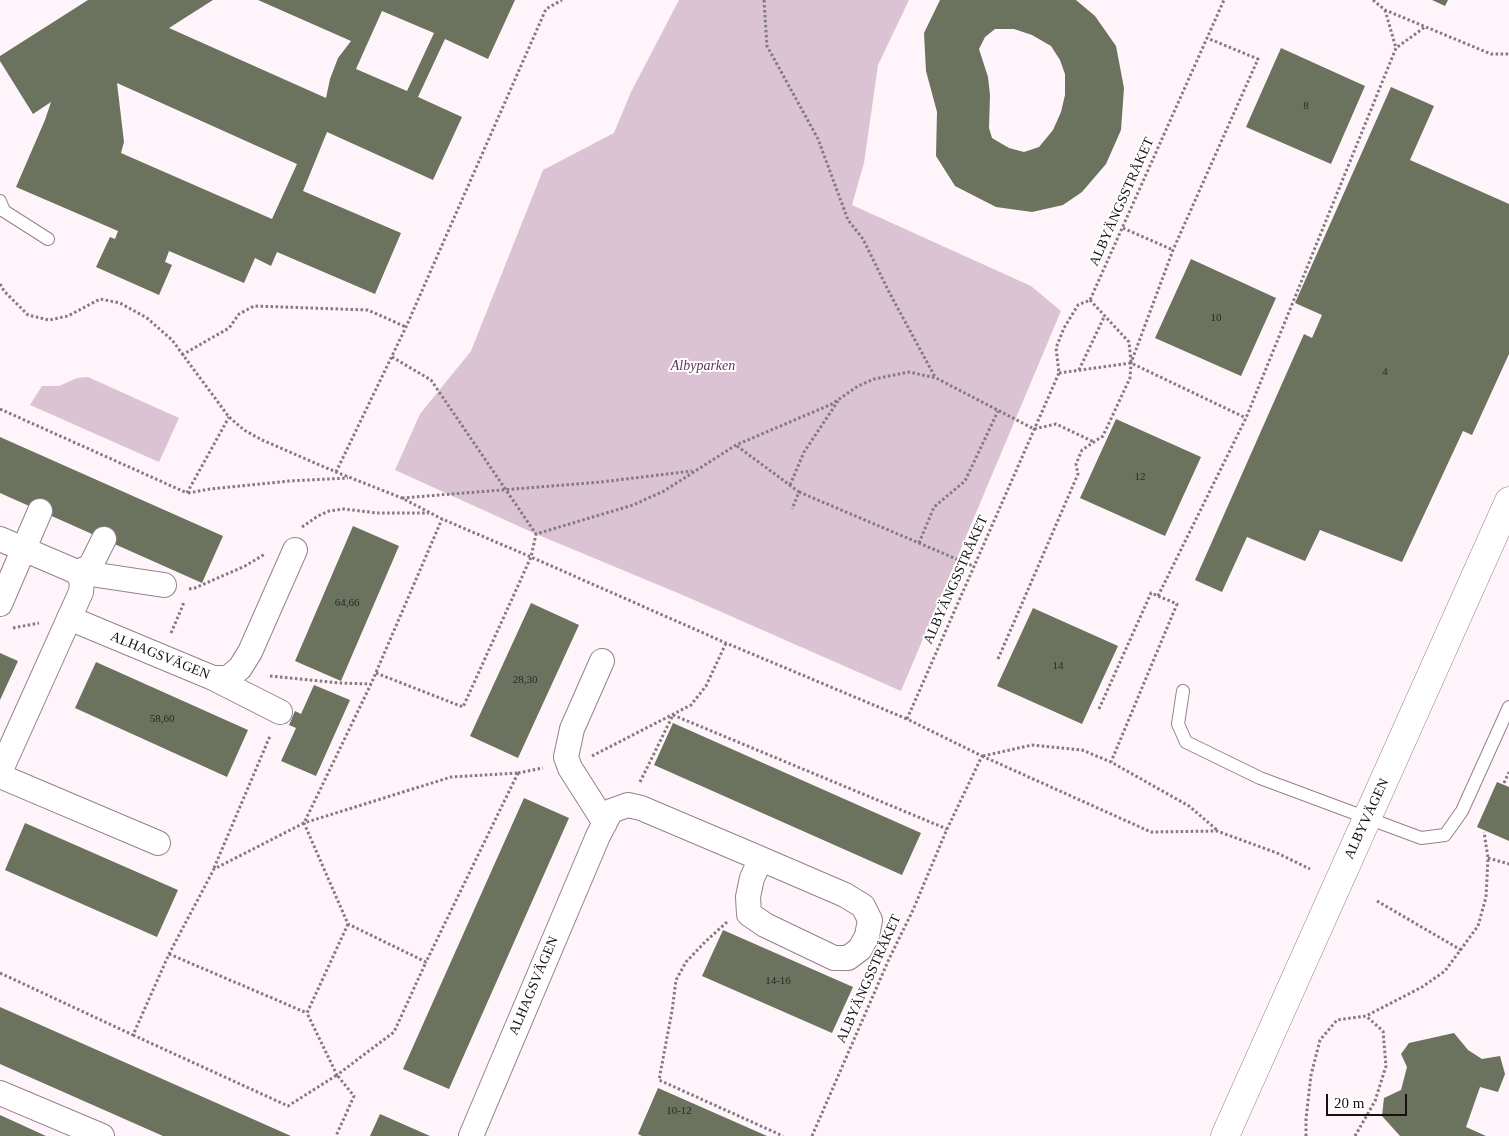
<!DOCTYPE html>
<html>
<head>
<meta charset="utf-8">
<style>
	body { margin:0 }
	#map { position:relative; width:1509px; height:1136px; overflow:hidden; background:#fef4fa; font-family:"Times New Roman",serif }
	canvas { display:block }
	.scale { position:absolute; left:1326px; top:1094px; width:81px; height:22px; box-sizing:border-box; border:2px solid #181015; border-top:0; padding-left:6px; font-size:15px; line-height:18px; white-space:nowrap; color:#181015; -webkit-text-stroke:4px #fff; paint-order:stroke }
</style>
</head>
<body>
<div id="map">
<canvas width="1509" height="1136"></canvas>
<div class="scale">20 m</div>
</div>
<script>
const g = document.querySelector('canvas').getContext('2d');
g.lineJoin = 'round';
function fill(path, color) { g.fillStyle = color; g.fill(path, 'evenodd'); }
const poly = rows => new Path2D(rows.map(r => 'M' + r).join(''));
function stroke(path, color, width, dash) { g.strokeStyle = color; g.lineWidth = width; g.lineCap = dash ? 'butt' : 'round'; g.setLineDash(dash || []); g.stroke(path); }
function drawText(font, color, halo, rows, align = 'center') {
  g.font = font + ' "Times New Roman",serif'; g.lineWidth = 4; g.setLineDash([]); g.textBaseline = 'middle'; g.strokeStyle = halo; g.fillStyle = color; for (const [text, x, y, turn = 0] of rows) {
    g.save(); g.translate(x, y); g.rotate((+turn || 0) * Math.PI / 180); g.textAlign = isNaN(turn) ? turn : align; if (halo) g.strokeText(text, 0, 0); g.fillText(text, 0, 0); g.restore();
  }
}
fill(poly([
	[679,0,909,0,878,65,864,163,852,205,1031,286,1061,311,901,691,685,596,536,534,395,470,420,414,471,351,543,170,614,133,631,92],
	[88,377,179,418,159,462,30,405,42,386,59,386,77,378]
]), '#dbc3d3');
fill(poly([
	[88,0,213,0,169,28,326,98,330,79,338,58,351,41,258,0,515,0,488,59,445,39,418,97,462,117,433,180,327,132,303,191,401,233,375,294,277,252,271,266,255,258,244,283,169,251,165,262,172,265,159,295,96,267,110,237,115,239,118,231,16,187,45,120,51,102,33,114,0,61,0,56],
	[382,11,434,33,407,91,356,69],
	[117,83,297,164,272,219,121,153,124,142],
	[940,0,1076,0,1095,16,1116,46,1124,88,1121,130,1106,164,1082,192,1063,205,1032,212,996,207,955,186,936,156,937,112,926,71,924,33],
	[995,29,1014,29,1032,35,1051,46,1060,60,1065,74,1065,95,1061,112,1053,130,1039,147,1024,152,1009,148,992,138,989,128,990,95,988,77,979,49,985,37],
	[1432,0,1448,0,1445,6],
	[1281,48,1365,86,1331,164,1246,127],
	[1391,87,1434,106,1410,160,1509,204,1509,354,1472,435,1463,431,1402,562,1320,530,1305,561,1247,537,1222,592,1195,580,1304,334,1312,338,1322,315,1295,303],
	[1191,259,1276,298,1241,376,1155,338],
	[1116,419,1201,457,1165,536,1080,498],
	[0,437,223,536,202,583,0,493],
	[353,526,399,546,341,681,295,661],
	[531,603,579,625,518,758,470,736],
	[1033,608,1118,646,1082,724,997,686],
	[0,653,18,661,0,700],
	[96,662,248,730,227,777,75,708],
	[314,685,350,700,316,776,281,761,296,728,289,725,295,711,301,714],
	[673,723,921,833,902,875,654,765],
	[1497,782,1509,787,1509,841,1477,827],
	[524,798,569,818,449,1089,403,1069],
	[25,823,178,890,157,937,5,870],
	[723,930,853,987,832,1033,702,976],
	[0,1007,291,1136,163,1136,0,1064],
	[1454,1033,1468,1050,1482,1059,1500,1056,1505,1074,1498,1092,1480,1087,1466,1127,1486,1136,1400,1136,1382,1116,1384,1098,1401,1090,1407,1067,1401,1054,1409,1043],
	[658,1088,767,1136,642,1136,638,1134],
	[380,1114,430,1136,370,1136],
	[0,1115,46,1136,0,1136]
]), '#6b725d');
const lane = poly([
	[0,201,4,211,48,239],
	[1183,691,1178,724,1186,742,1260,778,1421,838,1445,835,1462,811,1509,707]
]);
const street = poly([
	[0,539,77,572,82,582,81,592,0,772],
	[77,572,164,585],
	[77,572,90,567,104,539],
	[0,604,40,511],
	[69,618,213,678,228,678,240,668,250,652,295,550],
	[602,661,572,729,566,757,570,768,605,823],
	[213,678,280,712],
	[0,776,158,843],
	[0,1093,102,1136],
	[471,1136,598,836,611,811,628,805,641,808,752,855,845,895,863,906,870,920,867,936,860,949,848,958,834,958,765,925,749,914,748,897,752,878,761,859]
]);
const secondary = poly([
	[1225,1136,1509,501]
]);
stroke(lane, '#95808e', 14);
stroke(street, '#95808e', 26);
stroke(secondary, '#95808e', 29);
stroke(poly([
	[764,0,767,46,818,139,848,220,863,239,889,292,935,377],
	[1373,0,1385,10,1491,54,1509,54],
	[1385,10,1396,48],
	[1123,228,1173,250],
	[0,284,4,291,28,315,49,320,68,316,100,299,120,303,147,318,172,340,229,417,244,430,262,440,336,472,402,498,442,519,531,557,726,643,907,719],
	[1090,300,1129,342,1131,362],
	[182,355,229,328,239,314,254,306,368,310,406,327],
	[392,357,431,380,536,534],
	[1079,370,1104,317],
	[1059,373,1131,363,1246,418],
	[0,409,187,493,229,417],
	[737,446,799,492,792,509],
	[336,472,406,327,546,9,562,0],
	[790,485,804,452,838,401],
	[799,492,973,566],
	[188,493,210,489,289,481,348,478],
	[402,498,601,482,692,471],
	[302,527,318,516,329,511,344,509,377,513,429,513],
	[919,543,934,507,965,481,998,411],
	[189,589,195,588,245,566,265,554],
	[1158,596,1246,418,1396,48,1425,27],
	[13,628,39,623],
	[171,633,183,605,183,601],
	[998,659,1078,474,1076,464,1082,450,1103,436,1130,378,1131,363,1173,250,1258,59,1207,38],
	[376,673,463,707,531,557,536,534,633,505,664,491,736,445,832,404,858,386,874,379,909,372,936,378,1034,429,1056,424,1094,442],
	[270,676,340,683,371,684],
	[1099,709,1151,593,1177,604,1111,762],
	[673,715,947,829],
	[592,756,691,705,706,686,726,643],
	[982,756,1151,832,1217,831,1277,853,1310,869],
	[983,756,1032,745,1082,750,1111,762,1189,806,1217,830],
	[518,773,426,962,348,924,304,823,451,777,518,773],
	[518,773,543,768],
	[640,782,673,715],
	[1504,783,1509,772],
	[1488,858,1509,864],
	[214,868,270,736],
	[1377,901,1461,950],
	[727,922,705,942,686,962,676,980,672,1011,659,1080,783,1136],
	[348,924,307,1013,337,1075,394,1032,426,962],
	[169,954,307,1013],
	[0,973,133,1035,169,954,214,869,304,823,371,684,442,519],
	[133,1035,288,1106,337,1075,354,1096,336,1136],
	[812,1136,889,959,913,910,947,829,982,756,907,719,1059,373,1056,348,1064,328,1078,305,1090,300,1224,0],
	[1306,1136,1306,1119,1311,1075,1320,1040,1337,1020,1366,1016,1422,987,1445,971,1478,926,1486,897,1488,858,1484,832],
	[1355,1136,1375,1101,1386,1066,1383,1031,1366,1016]
]), '#837a7f', 3, [2.5, 2.5]);
stroke(lane, '#fff', 12);
stroke(street, '#fff', 24);
stroke(secondary, '#fff', 28);
drawText('11px', '#2d2827', null, [
	["8",1306,106],
	["10",1216,318],
	["4",1385,372],
	["12",1140,477],
	["64,66",347,603],
	["14",1058,666],
	["28,30",525,680],
	["58,60",162,719],
	["14-16",778,981],
	["10-12",679,1111]
]);
drawText('14px', '#181015', '#fff', [
	["ALBYÄNGSSTRÅKET",1122,202,-66],
	["ALBYÄNGSSTRÅKET",956,580,-66],
	["ALHAGSVÄGEN",160,656,22],
	["ALBYVÄGEN",1367,819,-65],
	["ALBYÄNGSSTRÅKET",869,979,-66],
	["ALHAGSVÄGEN",534,986,-67]
]);
drawText('italic 14px', '#603655', '#fff', [
	["Albyparken",703,366]
]);
</script>
</body>
</html>
